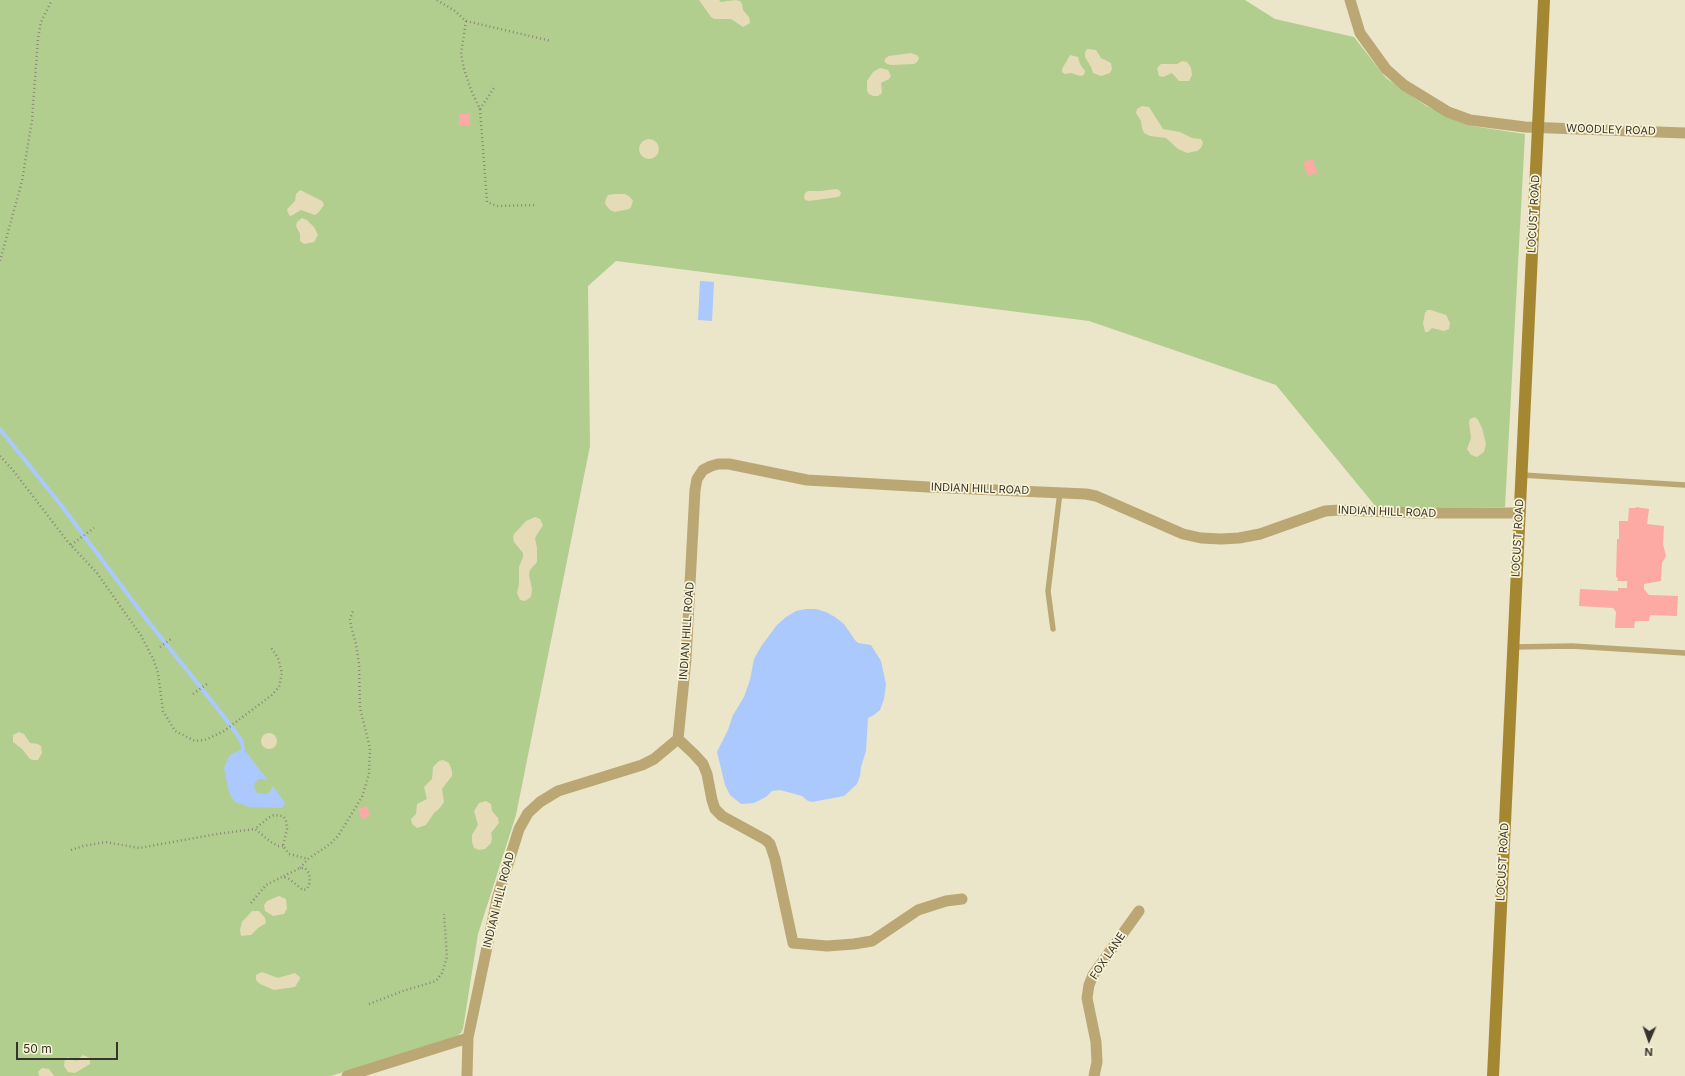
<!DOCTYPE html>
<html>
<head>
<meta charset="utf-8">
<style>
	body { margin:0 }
	#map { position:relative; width:1685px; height:1076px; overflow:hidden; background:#ebe5ca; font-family:Inter,sans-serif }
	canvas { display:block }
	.north { position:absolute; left:1629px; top:1020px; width:40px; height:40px; -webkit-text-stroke:3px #f8f3d7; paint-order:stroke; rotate:182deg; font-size:11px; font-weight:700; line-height:16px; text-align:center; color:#37352b }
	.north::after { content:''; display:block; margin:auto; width:14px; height:18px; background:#37352b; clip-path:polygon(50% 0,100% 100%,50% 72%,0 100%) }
	.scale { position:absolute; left:16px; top:1042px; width:102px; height:18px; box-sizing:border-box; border:2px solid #37352b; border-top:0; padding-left:5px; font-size:12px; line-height:14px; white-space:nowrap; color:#37352b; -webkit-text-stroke:3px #f8f3d7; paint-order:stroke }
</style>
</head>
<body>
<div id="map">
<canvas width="1685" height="1076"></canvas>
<div class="north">N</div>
<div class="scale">50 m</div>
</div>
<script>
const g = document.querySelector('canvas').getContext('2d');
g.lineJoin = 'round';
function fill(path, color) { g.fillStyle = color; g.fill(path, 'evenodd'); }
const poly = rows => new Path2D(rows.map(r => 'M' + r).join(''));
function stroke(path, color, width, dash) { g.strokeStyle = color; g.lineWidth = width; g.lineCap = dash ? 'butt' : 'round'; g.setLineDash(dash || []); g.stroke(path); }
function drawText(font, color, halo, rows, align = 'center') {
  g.font = font + ' Inter,sans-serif'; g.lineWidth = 3.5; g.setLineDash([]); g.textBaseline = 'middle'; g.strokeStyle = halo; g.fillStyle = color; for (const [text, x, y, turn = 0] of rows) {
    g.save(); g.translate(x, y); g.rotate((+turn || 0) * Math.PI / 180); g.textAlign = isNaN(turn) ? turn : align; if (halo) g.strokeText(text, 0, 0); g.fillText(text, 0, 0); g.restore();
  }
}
fill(poly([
	[0,0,1245,0,1275,19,1354,37,1386,78,1426,106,1472,126,1525,134,1505,507,1377,508,1276,385,1089,321,616,261,588,286,590,446,516,815,478,934,463,1029,461,1033,455,1037,331,1076,0,1076]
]), '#b1ce8f');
fill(poly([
	[699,0,719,0,721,2,735,0,740,1,742,4,743,10,749,17,750,23,743,27,731,19,714,19,711,17],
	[1087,49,1096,50,1101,58,1111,63,1112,69,1110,73,1101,76,1093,73,1091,67,1085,57,1085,52],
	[911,53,917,55,919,58,917,62,914,64,892,65,887,64,884,61,886,58,889,56],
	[1070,55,1078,57,1080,64,1085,71,1084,75,1080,76,1071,73,1065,74,1062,72,1062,69],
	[1182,61,1187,62,1191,68,1192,75,1189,81,1179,81,1172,73,1163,77,1159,76,1157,68,1161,64,1177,64],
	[880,68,888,70,891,76,889,79,881,83,882,93,878,96,873,96,869,94,867,91,867,81,873,72],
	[1142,106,1149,107,1151,110,1163,129,1180,132,1192,138,1201,139,1203,143,1201,148,1197,151,1187,153,1178,149,1166,138,1150,136,1144,133,1142,128,1141,121,1136,113,1137,109],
	'639 149a10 10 0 1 1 20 0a10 10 0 1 1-20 0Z',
	[836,189,839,190,841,193,840,196,838,197,809,201,805,200,804,197,805,193,808,191,821,191],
	[300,190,322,201,324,205,319,212,315,215,301,210,291,216,289,215,287,210,288,208,295,201,296,194],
	[614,194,625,194,630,197,633,201,631,207,629,209,615,212,610,210,605,204,606,199,608,195],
	[302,218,307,220,314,227,318,235,314,242,304,244,300,241,300,234,296,226,297,222],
	[1427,310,1431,310,1446,315,1450,323,1449,329,1444,331,1432,328,1428,332,1425,332,1423,323,1425,313],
	[1475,417,1478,420,1482,428,1486,444,1484,452,1477,457,1471,455,1467,449,1471,438,1469,422,1470,419],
	[535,517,540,519,543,525,535,538,537,548,537,562,530,570,529,575,532,589,531,597,525,601,520,600,517,593,519,584,519,567,523,557,523,553,514,542,513,537,514,534,526,521],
	[19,732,24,734,30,743,38,744,41,746,42,753,38,760,33,760,30,759,22,749,13,742,13,735],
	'261 741a8 8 0 1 1 16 0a8 8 0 1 1-16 0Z',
	[443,760,449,763,452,771,452,776,442,789,444,802,439,809,434,813,426,825,417,828,412,824,411,819,416,814,417,804,427,799,424,787,432,779,433,767,439,761],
	[486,801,491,804,492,811,498,818,499,823,491,833,492,838,491,843,485,849,479,850,474,848,472,842,472,835,478,825,474,811,479,803],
	[279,896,286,899,287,909,284,914,273,916,265,911,264,905,267,901],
	[252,911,259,911,265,918,266,923,258,928,251,935,241,936,240,930,242,922],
	[262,972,278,978,295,973,300,977,300,979,295,987,274,990,260,984,256,980,256,975],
	[83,1055,90,1058,90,1064,75,1073,68,1072,64,1066,65,1059,68,1057,76,1061],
	[42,1068,49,1069,54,1076,39,1076,38,1072]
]), '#e5dbb6');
fill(poly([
	[700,281,714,282,712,321,698,320],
	[806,609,816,609,826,612,835,617,844,624,855,640,858,643,871,645,881,661,886,684,884,699,880,710,874,715,868,718,866,751,861,767,860,776,857,784,844,796,812,802,808,801,802,796,780,790,772,791,766,797,754,803,741,804,730,795,725,785,717,752,728,730,733,715,744,697,750,680,754,659,762,645,777,625,786,617,796,611],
	[243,748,267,779,259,779,255,782,254,787,257,793,266,794,269,793,273,786,285,803,282,808,250,807,235,802,232,798,228,789,224,768,229,756]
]), '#abc9fd');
stroke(poly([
	[0,429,61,505,147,620,222,714,241,740,243,748]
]), '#abc9fd', 4);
fill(poly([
	[459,114,470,114,469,125,459,125],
	[1313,159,1317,173,1308,176,1303,162],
	[1636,507,1649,509,1647,524,1664,526,1663,544,1666,556,1662,563,1661,581,1644,584,1644,589,1649,595,1678,596,1677,616,1650,615,1649,621,1635,621,1634,628,1615,628,1616,612,1613,608,1579,606,1580,589,1618,591,1618,588,1627,588,1627,581,1617,581,1618,578,1616,577,1617,539,1619,539,1619,521,1628,521,1629,508,1636,508],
	[367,806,370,816,362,819,358,809]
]), '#fda9a4');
stroke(poly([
	[437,0,455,11,466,21,551,41],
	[466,21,461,54,464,69,471,90,480,109,487,202,497,206,537,205],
	[480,109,494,88],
	[0,261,22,181,32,120,38,38,41,22,52,0],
	[0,456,12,469,68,542,97,573,142,637,154,661,158,673,163,711,175,731,195,741,205,740,224,731,272,695,279,687,282,673,278,658,270,646],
	[71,545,94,528],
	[160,647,171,639],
	[193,694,207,684],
	[283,846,278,846,271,842,255,829,268,818,274,815,283,816,286,820,287,829,283,846,289,854,308,859],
	[71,850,83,846,106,842,139,848,217,834,255,829],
	[300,868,308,859,330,844,338,836,362,797,369,774,370,748,360,708,359,664,356,644,351,626,350,619,353,611],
	[251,903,266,885,282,877,288,878,303,890,307,889,310,882,309,873,305,868,300,868,282,877],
	[369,1004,403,991,436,981,442,973,447,957,444,914]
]), '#8c8876', 2.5, [1, 3]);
stroke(poly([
	[1522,475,1685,485],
	[1053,629,1048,591,1060,492],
	[1513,647,1572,646,1685,653]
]), '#bba773', 5.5);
stroke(poly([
	[1350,0,1360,33,1386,69,1404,85,1448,112,1470,120,1525,127,1685,133],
	[678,739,694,754,703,764,707,774,712,800,715,809,722,816,766,840,770,844,775,859,793,943,827,946,854,944,872,941,918,910,946,901,962,899],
	[347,1076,468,1038],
	[467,1076,468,1038,497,899,519,829,528,813,540,802,558,791,642,765,654,759,678,739,686,659,695,490,697,479,703,470,711,466,718,464,729,464,807,480,928,487,1086,494,1096,496,1183,534,1201,538,1221,539,1239,538,1260,534,1325,511,1340,510,1418,513,1520,513],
	[1094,1076,1097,1062,1096,1042,1087,998,1089,985,1093,975,1139,911]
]), '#bba773', 11);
stroke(poly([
	[1493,1076,1544,0]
]), '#a68731', 12);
drawText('11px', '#37352b', '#f8f3d7', [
	["WOODLEY ROAD",1611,130,2],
	["LOCUST ROAD",1534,214,-87],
	["INDIAN HILL ROAD",980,489,2],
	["INDIAN HILL ROAD",1387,512,2],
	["LOCUST ROAD",1518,538,-87],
	["INDIAN HILL ROAD",687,631,-86],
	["LOCUST ROAD",1503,862,-87],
	["INDIAN HILL ROAD",499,900,-76],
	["FOX LANE",1108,956,-56]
]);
</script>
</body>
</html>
